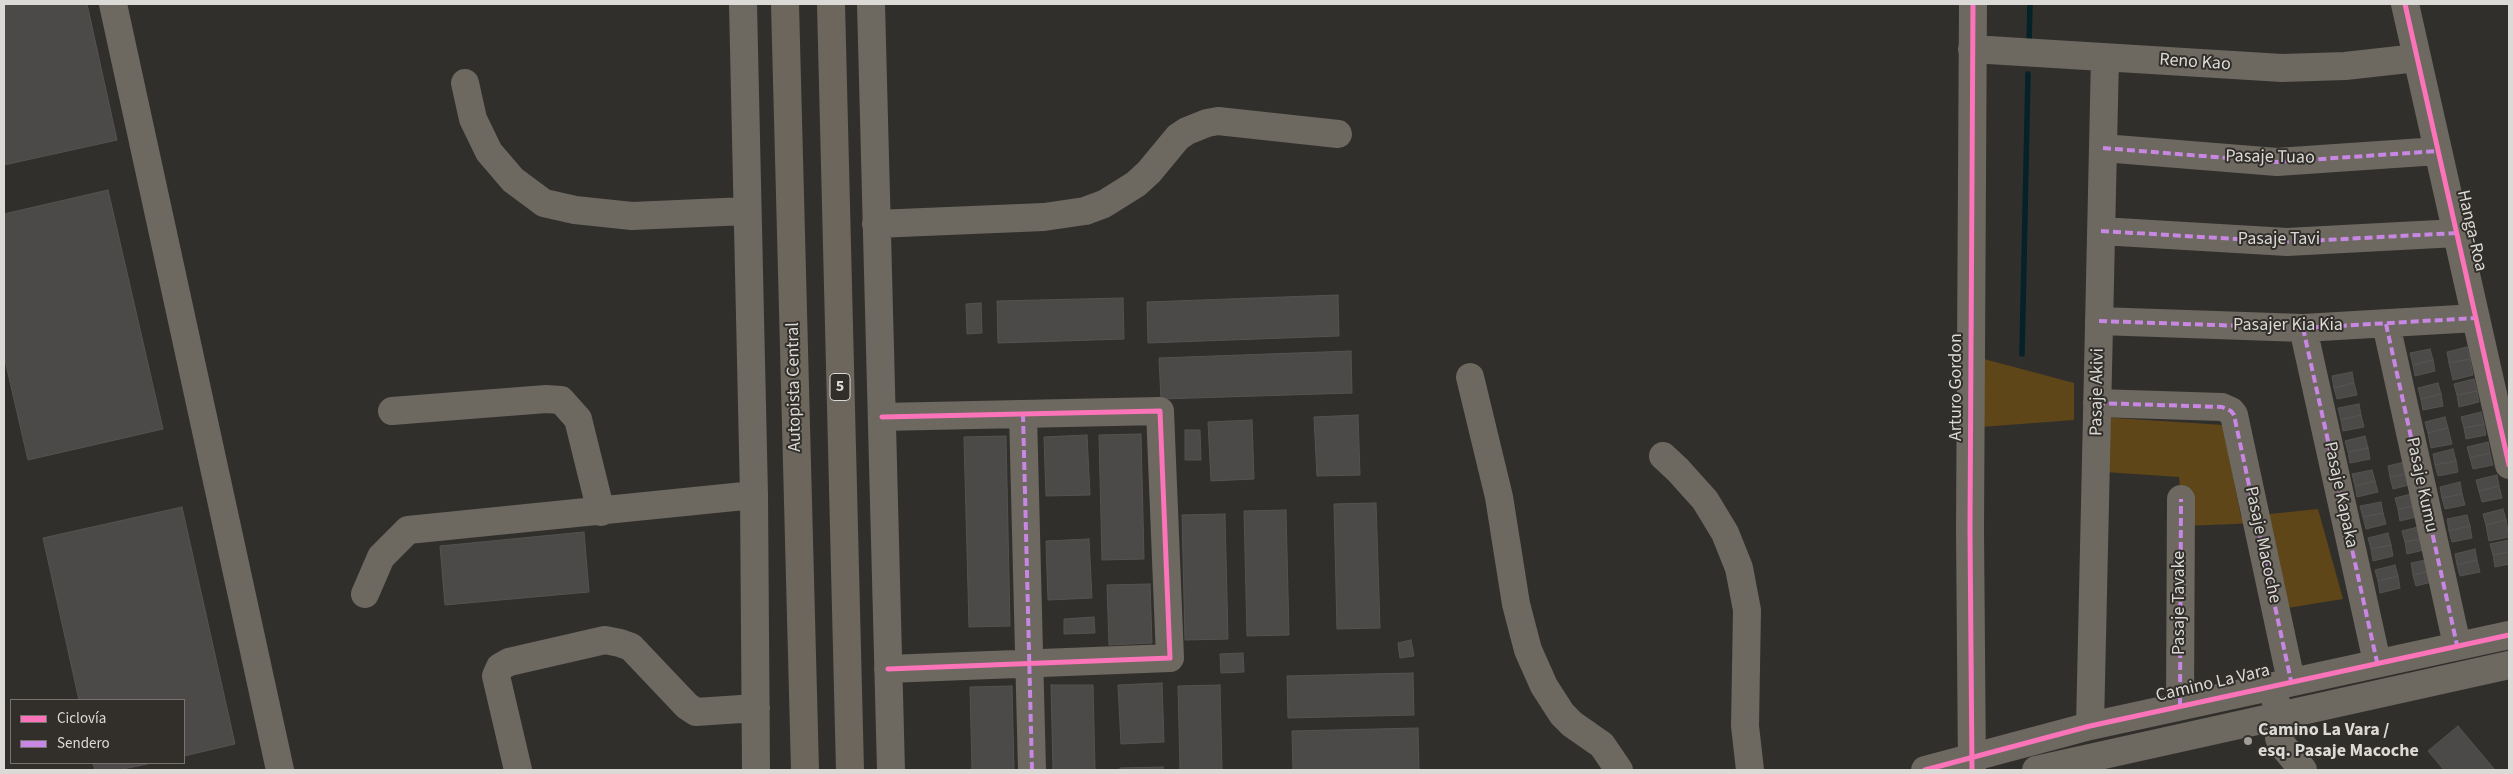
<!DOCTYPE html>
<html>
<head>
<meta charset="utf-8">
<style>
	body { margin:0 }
	#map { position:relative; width:2513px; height:774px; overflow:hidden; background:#312f2c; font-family:"Source Sans 3",sans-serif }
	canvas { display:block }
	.frame { position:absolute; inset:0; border:5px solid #dbdad7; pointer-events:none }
	.legend { position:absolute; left:10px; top:699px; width:175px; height:65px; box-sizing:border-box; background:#322f2b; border:1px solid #767370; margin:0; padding:6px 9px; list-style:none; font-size:15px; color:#dbdad7 }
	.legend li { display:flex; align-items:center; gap:10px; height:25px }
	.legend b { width:25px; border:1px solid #767370 }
</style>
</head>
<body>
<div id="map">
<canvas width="2513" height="774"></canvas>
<div class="frame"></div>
<ul class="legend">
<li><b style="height:6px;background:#fb73b8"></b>Ciclovía</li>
<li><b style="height:6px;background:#c787e3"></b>Sendero</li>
</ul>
</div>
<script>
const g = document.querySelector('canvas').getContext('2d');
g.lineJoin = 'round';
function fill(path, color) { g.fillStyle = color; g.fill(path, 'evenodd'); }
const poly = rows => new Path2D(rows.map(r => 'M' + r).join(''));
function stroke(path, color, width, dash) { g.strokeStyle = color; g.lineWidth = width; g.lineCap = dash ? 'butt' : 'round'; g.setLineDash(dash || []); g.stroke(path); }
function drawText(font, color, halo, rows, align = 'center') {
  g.font = font + ' "Source Sans 3",sans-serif'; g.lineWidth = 4; g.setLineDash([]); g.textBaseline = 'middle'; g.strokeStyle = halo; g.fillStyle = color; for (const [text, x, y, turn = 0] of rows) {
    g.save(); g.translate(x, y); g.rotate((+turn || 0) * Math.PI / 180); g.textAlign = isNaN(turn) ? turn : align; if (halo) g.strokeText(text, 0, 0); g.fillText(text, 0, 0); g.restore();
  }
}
fill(poly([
	[1984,359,2074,383,2074,420,1981,427],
	[2100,417,2223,425,2241,517,2318,509,2343,599,2281,609,2259,523,2184,526,2179,477,2104,472]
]), '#5e4618');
stroke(poly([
	[2029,44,2030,4],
	[2022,354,2028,74]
]), '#042227', 5.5);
const building = poly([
	[4,4,87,4,117,140,4,165,4,4],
	[108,190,163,429,28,460,4,356,4,214,108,190],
	[1338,295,1339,336,1148,343,1147,302,1338,295],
	[1123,298,1124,339,998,343,997,301,1123,298],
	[981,303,982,333,967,334,966,304,981,303],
	[2467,347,2470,359,2449,363,2447,352,2467,347],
	[2430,349,2433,360,2413,365,2410,353,2430,349],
	[1351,351,1352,393,1161,399,1159,358,1351,351],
	[2470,359,2473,375,2453,380,2449,363,2470,359],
	[2433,360,2435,371,2415,376,2413,365,2433,360],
	[2352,372,2354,383,2334,388,2332,376,2352,372],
	[2474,379,2477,391,2457,395,2454,384,2474,379],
	[2354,383,2357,395,2337,399,2334,388,2354,383],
	[2438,383,2441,394,2421,399,2418,388,2438,383],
	[2477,391,2479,402,2459,407,2457,395,2477,391],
	[2441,394,2443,406,2423,410,2421,399,2441,394],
	[2359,404,2361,415,2341,420,2338,408,2359,404],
	[2481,412,2484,424,2464,428,2461,417,2481,412],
	[1358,415,1360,475,1317,476,1314,417,1358,415],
	[2361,415,2364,427,2343,431,2341,420,2361,415],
	[2445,417,2448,428,2428,433,2425,422,2445,417],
	[1252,420,1254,479,1211,481,1208,422,1252,420],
	[2484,424,2486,435,2466,439,2464,428,2484,424],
	[2448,428,2452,444,2431,448,2428,433,2448,428],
	[1185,430,1200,430,1201,460,1185,460,1185,430],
	[1141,434,1144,559,1102,560,1099,435,1141,434],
	[1087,435,1090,495,1046,496,1044,437,1087,435],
	[1006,436,1010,626,969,627,964,437,1006,436],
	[2365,436,2368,448,2348,452,2345,441,2365,436],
	[2488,442,2490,453,2470,458,2467,447,2488,442],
	[2368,448,2370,459,2350,463,2348,452,2368,448],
	[2453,449,2456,461,2435,465,2433,454,2453,449],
	[2490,453,2493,465,2473,469,2470,458,2490,453],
	[2408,461,2411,473,2390,477,2388,466,2408,461],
	[2456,461,2458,472,2438,476,2435,465,2456,461],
	[2372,470,2375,481,2355,486,2352,474,2372,470],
	[2411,473,2413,484,2393,489,2390,477,2411,473],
	[2497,475,2499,486,2479,491,2476,480,2497,475],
	[2375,481,2378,492,2357,497,2355,486,2375,481],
	[2460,482,2462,494,2442,498,2440,487,2460,482],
	[2499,486,2502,498,2482,502,2479,491,2499,486],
	[2415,493,2418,505,2398,509,2395,498,2415,493],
	[2462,494,2465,505,2445,509,2442,498,2462,494],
	[2381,502,2383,513,2363,517,2360,506,2381,502],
	[1376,503,1380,628,1337,629,1334,504,1376,503],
	[2418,505,2421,516,2400,521,2398,509,2418,505],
	[182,507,235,744,184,756,184,700,79,700,43,538,182,507],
	[2503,509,2506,520,2486,525,2483,514,2503,509],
	[1286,510,1289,635,1247,636,1244,511,1286,510],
	[2383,513,2386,524,2366,529,2363,517,2383,513],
	[1225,514,1228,639,1185,640,1182,515,1225,514],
	[2467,515,2470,526,2449,531,2447,519,2467,515],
	[2506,520,2509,537,2489,541,2486,525,2506,520],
	[2422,526,2425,538,2405,542,2402,531,2422,526],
	[2470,526,2472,538,2452,542,2449,531,2470,526],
	[584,532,589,592,445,605,440,546,584,532],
	[2388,533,2391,545,2371,549,2368,538,2388,533],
	[2425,538,2428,549,2407,554,2405,542,2425,538],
	[1089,539,1092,598,1048,600,1046,541,1089,539],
	[2509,540,2509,552,2493,555,2490,544,2509,540],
	[2391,545,2393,556,2373,561,2371,549,2391,545],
	[2475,549,2477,560,2457,565,2455,554,2475,549],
	[2509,552,2509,564,2495,567,2493,555,2509,552],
	[2431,559,2434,570,2413,575,2411,563,2431,559],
	[2477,560,2480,572,2460,576,2457,565,2477,560],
	[2395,565,2398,576,2378,581,2375,570,2395,565],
	[2434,570,2436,581,2416,586,2413,575,2434,570],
	[2398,576,2400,588,2380,593,2378,581,2398,576],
	[1150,584,1152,643,1109,645,1107,585,1150,584],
	[1094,617,1095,633,1064,634,1064,619,1094,617],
	[1411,640,1414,656,1400,658,1398,643,1411,640],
	[1243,653,1244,672,1221,673,1220,654,1243,653],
	[1413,673,1414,715,1288,718,1287,676,1413,673],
	[1162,683,1164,742,1121,744,1118,685,1162,683],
	[1051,685,1093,685,1095,770,1053,770,1051,685],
	[1220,685,1222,770,1180,770,1178,686,1220,685],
	[1012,686,1014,770,972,770,970,687,1012,686],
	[2458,726,2495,770,2444,770,2428,751,2458,726],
	[1418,728,1419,770,1293,770,1292,731,1418,728],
	[93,763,152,763,118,770,95,770,93,763],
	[1163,767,1163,770,1120,770,1120,768,1163,767]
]);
fill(building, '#4c4a48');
stroke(building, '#545350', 1);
stroke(poly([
	[113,4,280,770],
	[743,4,754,495,756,770],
	[871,4,891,770],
	[2405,4,2509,465],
	[1972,49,2282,68,2345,66,2417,58],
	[465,83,473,119,489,152,513,180,544,203,575,210,632,216,746,211],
	[2103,148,2277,162,2438,151],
	[876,224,1044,217,1085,211,1104,204,1136,184,1149,172,1178,137,1187,131,1207,123,1218,121,1338,134],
	[2101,231,2287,242,2457,233],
	[2099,321,2303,328,2476,318],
	[2386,324,2457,645],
	[2303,328,2377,662],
	[1470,377,1499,497,1516,604,1528,650,1544,686,1562,714,1572,724,1602,745,1619,770],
	[2097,403,2222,407,2231,411,2234,415,2291,681],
	[392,411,546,399,561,400,578,419,601,512],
	[1023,414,1032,770],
	[882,417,1160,411,1170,658,888,669],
	[1663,456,1678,470,1705,500,1725,533,1739,568,1747,610,1745,726,1750,770],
	[365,594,381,557,408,530,754,495],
	[2275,698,2279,716,2279,738,2283,746,2303,770],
	[2180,706,2181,499],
	[2090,726,2105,58],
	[518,770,496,676,500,667,509,662,605,640,620,643,631,647,687,706,696,712,756,708],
	[1925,770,2090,726,2509,635],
	[1972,770,1970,529,1973,4],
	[2036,770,2509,665]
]), '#6d6860', 28);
stroke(poly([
	[785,4,805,770],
	[831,4,850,770]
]), '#6c665d', 28);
stroke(poly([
	[2103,148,2277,162,2438,151],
	[2101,231,2287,242,2457,233],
	[2099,321,2303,328,2476,318],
	[2386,324,2457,645],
	[2303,328,2377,662],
	[2097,403,2222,407,2231,411,2234,415,2291,681],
	[1023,414,1032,770],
	[2180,706,2181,499]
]), '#c787e3', 4, [8, 4]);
stroke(poly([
	[2405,4,2509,465],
	[882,417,1160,411,1170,658,888,669],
	[1925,770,2090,726,2509,635],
	[1972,770,1970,529,1973,4]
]), '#fb73b8', 5);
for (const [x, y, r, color] of [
	[2248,741,5,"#a09e9b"]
]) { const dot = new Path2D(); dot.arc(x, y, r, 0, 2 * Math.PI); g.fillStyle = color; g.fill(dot); stroke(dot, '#322f2b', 2); }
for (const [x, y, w] of [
	[840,387,20]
]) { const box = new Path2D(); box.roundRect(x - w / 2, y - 13.5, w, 27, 4); g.fillStyle = '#322f2b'; g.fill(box); stroke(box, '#dbdad7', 1); }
drawText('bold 16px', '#dbdad7', null, [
	["5",840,387]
]);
drawText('18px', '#dbdad7', '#322f2b', [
	["Reno Kao",2195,63,4],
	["Pasaje Tuao",2270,158,1],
	["Hanga-Roa",2471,231,77],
	["Pasaje Tavi",2279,240],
	["Pasajer Kia Kia",2288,326],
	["Autopista Central",795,387,-91],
	["Arturo Gordon",1957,387,-90],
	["Pasaje Akivi",2098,392,-89],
	["Pasaje Kumu",2421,485,78],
	["Pasaje Kapaka",2340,495,78],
	["Pasaje Macoche",2262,545,78],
	["Pasaje Tavake",2180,603,-90],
	["Camino La Vara",2213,684,-13]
]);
drawText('bold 18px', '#dbdad7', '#322f2b', [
	["Camino La Vara /",2258,731],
	["esq. Pasaje Macoche",2258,752]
], 'left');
</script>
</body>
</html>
